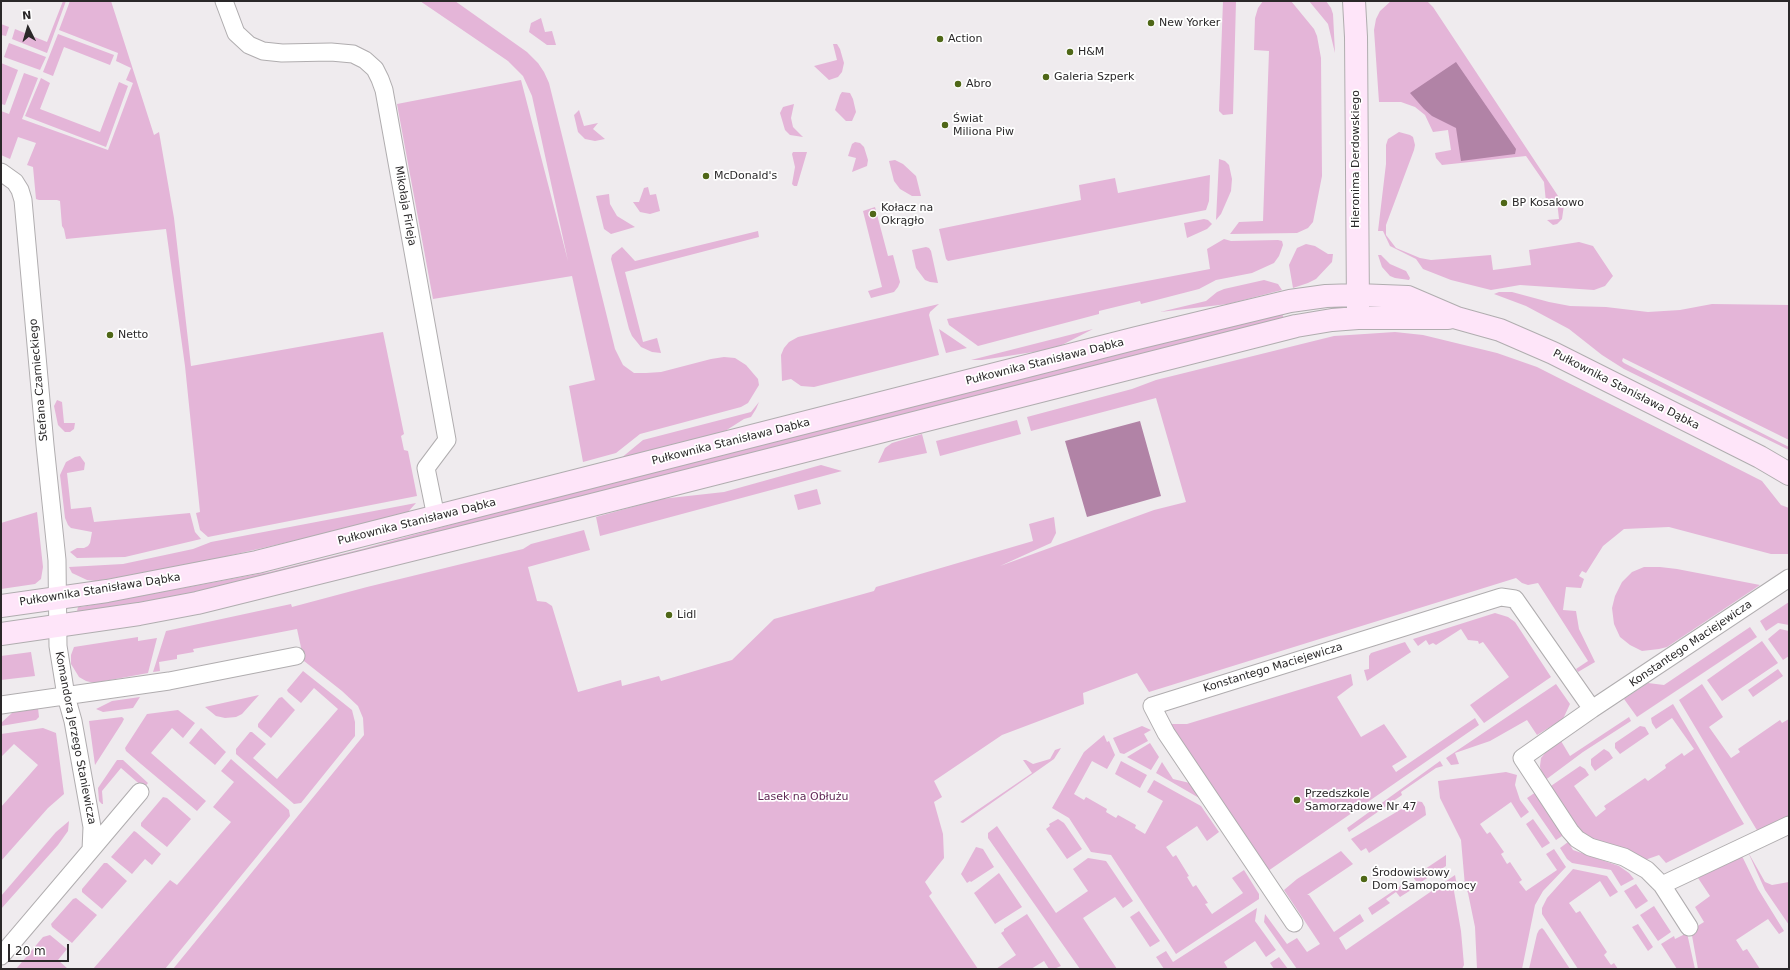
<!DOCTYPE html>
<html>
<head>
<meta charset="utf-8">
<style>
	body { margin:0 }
	#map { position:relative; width:1790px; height:970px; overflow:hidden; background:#efebee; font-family:"DejaVu Sans",sans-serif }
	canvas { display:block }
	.frame { position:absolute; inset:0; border:2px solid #2a2829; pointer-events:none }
	.north { position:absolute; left:8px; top:8px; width:40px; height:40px; -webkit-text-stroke:3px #fff; paint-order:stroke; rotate:355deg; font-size:11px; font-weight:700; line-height:16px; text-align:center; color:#2a2829 }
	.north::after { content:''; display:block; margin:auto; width:14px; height:18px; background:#2a2829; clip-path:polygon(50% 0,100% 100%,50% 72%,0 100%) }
	.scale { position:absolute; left:8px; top:944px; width:61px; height:18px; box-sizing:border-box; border:2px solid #2a2829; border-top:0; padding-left:5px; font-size:12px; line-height:14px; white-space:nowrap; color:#2a2829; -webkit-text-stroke:3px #fff; paint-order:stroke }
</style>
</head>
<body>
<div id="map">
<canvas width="1790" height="970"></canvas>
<div class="frame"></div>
<div class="north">N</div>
<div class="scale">20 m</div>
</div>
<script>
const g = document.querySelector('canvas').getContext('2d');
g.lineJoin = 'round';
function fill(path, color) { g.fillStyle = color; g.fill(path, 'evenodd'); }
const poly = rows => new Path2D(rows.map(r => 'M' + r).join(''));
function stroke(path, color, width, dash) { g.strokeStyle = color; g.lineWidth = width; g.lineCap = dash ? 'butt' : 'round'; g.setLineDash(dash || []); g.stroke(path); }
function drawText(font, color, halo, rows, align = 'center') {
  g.font = font + ' "DejaVu Sans",sans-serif'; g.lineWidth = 3.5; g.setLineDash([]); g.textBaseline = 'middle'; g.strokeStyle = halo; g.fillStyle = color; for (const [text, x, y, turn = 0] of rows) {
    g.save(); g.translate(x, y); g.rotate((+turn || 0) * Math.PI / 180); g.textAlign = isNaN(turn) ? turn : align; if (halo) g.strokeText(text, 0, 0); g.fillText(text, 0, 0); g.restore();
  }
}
fill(poly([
	[63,1,66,1,47,53,12,39,15,29,47,42],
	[70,1,111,1,154,135,159,132,174,218,191,366,383,332,404,434,401,436,404,450,408,451,417,496,208,537,200,530,196,513,200,512,185,366,166,229,66,239,64,229,62,226,60,201,57,200,39,200,36,199,33,167,27,165,36,143,18,137,10,159,1,155,1,111,9,114,24,73,38,78,22,119,108,150,133,83,126,80,131,68,116,61,118,53,59,30],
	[420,1,455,1,527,52,538,63,544,72,549,83,615,349,623,365,634,373,646,373,661,372,711,359,724,357,735,358,746,365,758,379,759,385,748,403,741,407,640,434,616,453,583,462,569,386,595,380,572,276,433,299,397,104,521,80,568,261,532,96,523,76,508,61],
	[1223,1,1236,1,1233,114,1223,115,1219,111],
	[1263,1,1291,1,1314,29,1317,36,1321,58,1322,176,1313,222,1308,228,1297,233,1230,234,1239,222,1263,221,1269,51,1254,50,1255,18,1258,8],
	[1309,1,1326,1,1331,8,1333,14,1335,53,1328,24],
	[1391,1,1427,1,1433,7,1564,205,1562,219,1557,224,1553,225,1547,220,1559,219,1557,201,1546,202,1544,182,1526,156,1442,165,1436,158,1435,153,1451,150,1448,130,1433,132,1425,115,1415,107,1401,102,1379,102,1374,30,1376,19,1380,11],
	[541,18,545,32,552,31,556,45,547,45,529,32,531,23],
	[1,24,9,27,6,36,1,35],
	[58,34,114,55,110,65,64,47,53,76,43,72],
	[9,43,46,57,40,70,4,57],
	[833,44,837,44,840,49,844,63,842,72,838,77,829,80,814,66,837,60],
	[1,63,18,70,5,105,1,104],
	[41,78,50,83,40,109,100,132,119,82,128,86,106,147,25,116],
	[842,92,850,93,853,99,856,112,852,121,846,121,835,110,840,95],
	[794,104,791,118,793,127,803,137,790,135,785,130,780,113,783,107],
	[579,110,584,126,598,123,593,129,605,139,595,141,585,139,578,132,574,115],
	[1399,132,1410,135,1413,137,1415,145,1414,150,1386,225,1386,235,1396,248,1420,258,1431,260,1491,255,1493,270,1531,265,1529,250,1579,242,1593,246,1613,276,1605,286,1594,290,1520,285,1491,290,1451,280,1423,269,1416,259,1390,246,1383,231,1378,231,1386,164,1386,145,1388,139],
	[855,142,860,143,864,147,868,160,867,166,852,172,856,158,848,156,852,144],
	[793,152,807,152,797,186,794,186,792,184,795,167,792,154],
	[1219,159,1225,161,1229,165,1232,179,1231,191,1228,198,1221,214,1216,220],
	[895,160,903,164,916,176,921,196,912,196,900,189,894,181,889,161],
	[1210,175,1209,201,1206,210,948,261,946,259,939,229,1081,200,1079,185,1115,178,1118,193],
	[648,187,650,195,656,194,660,211,650,214,640,212,633,202,639,202,644,188],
	[609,194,610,204,617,216,635,227,611,234,604,229,596,196],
	[875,207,888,256,893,255,900,282,898,287,894,292,871,298,868,291,882,287,863,211],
	[1204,219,1208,220,1212,224,1207,229,1187,238,1184,223],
	[758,231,759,237,625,272,643,342,657,338,661,353,652,352,641,347,632,336,629,329,611,259,612,255,622,247,635,261],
	[1224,239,1231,241,1278,240,1282,241,1283,245,1279,256,1274,263,1252,273,1216,280,1199,289,1141,304,1140,301,1099,311,1099,314,978,346,949,325,947,319,1210,269,1207,249],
	[1306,244,1315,246,1328,254,1333,254,1332,262,1316,279,1308,283,1293,288,1289,265,1297,248],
	[926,247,929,248,931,251,938,283,930,282,925,280,916,268,912,250],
	[1378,255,1381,255,1390,264,1406,271,1410,278,1409,280,1395,278,1390,276,1382,267],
	[1264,280,1278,284,1282,290,1228,304,1160,312,1206,301,1217,292,1224,289],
	[1499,292,1512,292,1549,302,1570,306,1606,307,1648,312,1680,310,1712,304,1789,305,1789,440,1623,358,1622,361,1624,363,1789,447,1789,450,1624,369,1602,355,1569,329,1526,306,1494,294],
	[939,304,930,312,929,315,939,355,814,387,801,386,791,379,782,381,781,355,784,348,789,342,798,337],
	[1282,313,1284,319,823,437,168,599,78,612,77,611,78,607,81,607,269,572,362,549,567,493],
	[939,329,967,348,946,353],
	[1093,329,1058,347,1046,350,982,360,971,360],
	[1395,332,1423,335,1497,353,1537,367,1762,481,1781,505,1789,508,1789,554,1771,554,1669,527,1624,529,1603,546,1586,573,1582,571,1579,576,1584,579,1581,588,1566,587,1563,610,1576,611,1579,629,1595,662,1578,672,1576,669,1588,661,1538,583,1528,585,1522,583,1516,578,1149,692,1137,673,1083,693,1084,704,1002,735,934,781,942,797,934,802,943,834,944,858,925,882,932,893,929,896,978,969,173,969,364,735,363,718,358,706,342,691,304,661,297,629,193,649,194,652,177,655,177,659,159,662,160,671,153,672,166,631,291,604,292,607,367,587,523,549,531,544,584,530,590,550,528,567,537,601,546,602,552,606,578,692,621,680,622,686,659,676,661,681,732,660,774,619,874,591,876,587,1033,541,1029,524,1054,517,1056,533,1051,543,1000,566,1154,510,1186,502,1156,398,1031,431,1027,417,1132,389,1156,380,1334,336],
	[57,400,62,402,64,423,75,423,74,429,70,432,65,432,58,425,54,406],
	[759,402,756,409,751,417,744,419,722,433,620,459,643,440,751,412],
	[1017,420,1021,434,940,456,936,441],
	[922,434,927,453,878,463,885,448,892,443],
	[80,456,85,463,84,470,67,473,71,509,91,507,94,522,190,513,195,532,201,539,125,557,77,558,70,552,77,548,84,548,88,546,90,543,92,532,71,528,68,525,65,518,60,475,66,462,75,457],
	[821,465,842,471,600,536,596,517,661,499,724,492],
	[817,489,821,504,798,510,794,495],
	[416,503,407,513,323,534,219,558,120,577,96,581,87,580,72,573,69,567,123,564,193,549,211,542],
	[37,512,43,567,41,579,35,584,1,589,1,523],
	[1644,567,1660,567,1677,569,1760,585,1667,647,1659,649,1642,651,1630,645,1620,637,1614,624,1612,608,1615,596,1622,582,1632,572],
	[1789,602,1789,625,1778,623,1766,631,1760,621],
	[1495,613,1508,617,1515,622,1551,677,1484,723,1470,705,1509,677,1483,642,1479,644,1478,641,1468,640,1461,629,1436,645,1433,643,1429,645,1426,640,1418,646,1413,639],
	[1750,627,1757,637,1637,717,1624,699,1648,683,1664,685],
	[1780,629,1789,631,1789,656,1783,660,1768,639],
	[138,637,138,641,157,638,148,673,94,683,86,681,79,677,71,664,71,655,74,647],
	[1762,641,1778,663,1722,701,1707,680],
	[1405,642,1411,652,1367,681,1364,670,1369,669,1369,656,1371,653],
	[31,652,35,676,1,680,1,656],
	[1778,669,1783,676,1753,697,1748,690],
	[303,671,352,710,355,722,355,736,301,803,294,804,236,754,236,749,250,732,252,732,266,744,253,758,277,779,338,709,314,688,301,703,288,692,287,690],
	[1351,674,1353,685,1337,697,1361,737,1384,724,1407,757,1392,766,1396,772,1475,718,1479,725,1268,871,1172,728,1172,724,1187,724],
	[1556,684,1570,704,1563,719,1537,735,1527,720,1490,741,1455,753,1459,764,1451,765,1446,758],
	[1702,684,1723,717,1709,727,1731,758,1740,752,1738,749,1780,720,1782,723,1789,719,1789,817,1758,832,1679,700],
	[259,695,242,714,236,717,225,718,216,716,205,707],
	[140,697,133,708,103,712,96,709,112,701],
	[282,697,295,710,271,738,258,727,258,724,279,698],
	[1673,704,1744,824,1666,863,1659,855,1645,860,1587,839,1580,832,1548,788,1580,766,1585,769,1589,775,1574,786,1596,817,1606,809,1604,806,1645,778,1648,781,1666,768,1665,765,1682,753,1684,756,1694,749,1672,718,1656,729,1652,723,1651,718],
	[38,708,39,717,36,720,1,726,1,723,13,712],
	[178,710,195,723,183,738,172,728,151,753,206,801,197,811,141,764,126,751,125,748,147,714],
	[122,717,124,719,122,723,95,765,89,721],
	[1629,717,1631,721,1583,752,1544,781,1541,774,1540,766,1541,758,1549,748,1561,741,1570,756],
	[1142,726,1151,730,1144,734,1148,741,1124,754,1120,753,1113,738],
	[1640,726,1645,727,1649,734,1620,754,1615,748,1615,743],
	[43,728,56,733,64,794,48,808,1,861,1,807,38,765,14,744,1,757,1,734],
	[201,728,226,752,215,765,189,743],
	[1104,735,1107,742,1109,741,1115,755,1107,769,1092,761,1074,794,1084,800,1086,797,1107,809,1106,812,1116,818,1118,815,1136,825,1135,828,1145,834,1163,801,1147,792,1154,780,1201,806,1219,832,1207,841,1197,826,1166,847,1173,857,1176,855,1189,876,1187,877,1193,887,1196,885,1208,903,1205,904,1212,914,1243,893,1232,878,1244,870,1259,894,1259,899,1176,954,1111,855,1091,852,1069,818,1052,808,1084,752],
	[1150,743,1159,757,1151,770,1127,757],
	[1061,748,1054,759,963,823,960,822,1032,773,1023,760,1026,760,1033,764,1050,759,1055,750],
	[1604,749,1609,752,1613,758,1595,771,1591,765,1591,759],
	[231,759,289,810,290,816,165,969,93,969,170,880,177,885,231,822,213,807,234,782,221,771],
	[117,760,123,760,148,783,144,788,121,768,102,791,103,804,102,804,99,801,98,788],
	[1121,761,1147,775,1140,788,1115,774],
	[1440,761,1443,766,1436,768,1401,792,1402,795,1349,832,1347,828],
	[1162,762,1173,779,1194,784,1206,802,1156,773],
	[1506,772,1517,775,1515,785,1520,800,1529,812,1521,818,1511,802,1480,824,1487,834,1490,832,1504,852,1501,854,1507,864,1510,862,1522,880,1519,882,1526,891,1557,870,1546,854,1554,849,1566,867,1543,891,1535,905,1522,969,1477,969,1475,927,1468,893,1465,886,1461,840,1440,798,1438,781],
	[1536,792,1565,834,1556,840,1527,798],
	[163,797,167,798,191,819,167,847,141,826,141,823],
	[1415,801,1422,802,1425,807,1426,815,1369,853,1366,848,1361,851,1351,839],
	[1058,819,1064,823,1082,849,1067,859,1046,829,1050,826,1049,824],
	[1533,819,1550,843,1542,848,1526,824],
	[69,821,68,831,58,845,1,909,1,896,56,832],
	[997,826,1056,913,1088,891,1073,869,1088,858,1106,861,1133,901,1123,908,1115,897,1083,918,1117,969,1080,969,988,838,988,833],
	[134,831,136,832,161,854,152,865,145,859,132,874,111,857],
	[1568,842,1573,850,1619,866,1629,873,1634,879,1621,886,1611,870,1572,863,1567,859,1560,848],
	[976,847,983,849,994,867,971,882,970,881,967,883,961,874],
	[1341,851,1353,864,1307,895,1309,895,1334,932,1360,914,1364,921,1339,938,1346,950,1455,875,1457,886,1454,891,1461,931,1464,965,1462,969,1297,969,1264,922,1265,914,1287,944,1297,938,1307,952,1320,944,1284,890,1297,879],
	[1748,852,1765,882,1772,885,1789,882,1789,925,1765,890],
	[1446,855,1446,866,1418,884,1413,877],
	[1742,856,1758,889,1784,931,1779,934,1768,919,1736,940,1743,951,1747,949,1760,969,1698,969,1691,930,1704,922,1695,907,1710,896,1698,878],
	[104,863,107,863,127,881,102,909,82,892,82,889],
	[1573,869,1607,876,1618,892,1610,897,1600,881,1569,903,1576,913,1580,911,1607,952,1604,955,1611,965,1614,963,1618,969,1578,969,1542,914,1542,908,1547,898],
	[999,873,1022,907,995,924,974,893],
	[1405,883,1411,890,1400,897,1396,892,1386,899,1390,903,1372,915,1368,908],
	[1636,884,1648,901,1636,909,1624,891],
	[76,898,97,915,72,943,52,927,51,924,73,899],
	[1654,906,1671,932,1658,941,1640,915],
	[1257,908,1255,921,1276,950,1266,957,1255,941,1224,962,1228,969,1164,969,1156,957,1166,951,1173,962],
	[1139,911,1160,941,1150,947,1130,917],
	[1027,914,1061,966,1054,969,1049,969,1044,961,1031,969,996,969,1016,955,1001,933,1004,931,1004,929],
	[1638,924,1653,947,1648,951,1632,927],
	[1542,928,1544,930,1570,969,1529,969,1537,934,1539,930],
	[1687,933,1695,969,1677,969,1661,944,1674,936,1675,939],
	[50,935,67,949,58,960,68,969,16,969,43,937],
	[1279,957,1288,969,1274,969,1270,963]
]), '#e4b5d8');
fill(poly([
	[1456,62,1516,149,1515,154,1461,161,1456,128,1432,116,1424,109,1410,93],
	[1140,421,1161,496,1087,517,1065,441]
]), '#b183a6');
const street = poly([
	[224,1,236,33,249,45,263,51,282,53,331,52,353,54,365,60,375,69,380,79,384,90,447,440,426,468,436,517],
	[1,172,15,182,20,190,23,200,45,445,57,560,58,646,66,696,73,721,92,827,91,850,1,956],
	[1,705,169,681,296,656],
	[91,850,140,792],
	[1662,885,1789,825],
	[1294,923,1166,733,1152,706,1501,597,1515,599,1592,709],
	[1689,927,1662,885,1647,870,1624,857,1590,847,1577,839,1570,831,1522,758,1592,709,1789,578]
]);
const secondary = poly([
	[1354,1,1356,37,1358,308],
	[1,606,107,591,257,562,1137,338,1290,301,1326,296,1357,295,1408,297,1457,318,1500,330,1553,353,1760,457,1789,474],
	[1,634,139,614,197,603,584,507,1296,326,1332,320,1358,318,1448,318]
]);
stroke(street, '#b0adaf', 19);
stroke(secondary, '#b0adaf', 24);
stroke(street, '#fff', 17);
stroke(secondary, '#fee5f9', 22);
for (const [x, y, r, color] of [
	[1151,23,4,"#4f6717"],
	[940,39,4,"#4f6717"],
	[1070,52,4,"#4f6717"],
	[1046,77,4,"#4f6717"],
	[958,84,4,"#4f6717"],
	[945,125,4,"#4f6717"],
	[706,176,4,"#4f6717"],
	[1504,203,4,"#4f6717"],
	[873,214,4,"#4f6717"],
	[110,335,4,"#4f6717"],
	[669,615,4,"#4f6717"],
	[1297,800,4,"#4f6717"],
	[1364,879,4,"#4f6717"]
]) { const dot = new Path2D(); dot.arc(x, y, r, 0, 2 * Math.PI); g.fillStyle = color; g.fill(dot); stroke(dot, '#fff', 1.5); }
drawText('11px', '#2a2829', '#fff', [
	["New Yorker",1159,23],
	["Action",948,39],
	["H&M",1078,52],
	["Galeria Szperk",1054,77],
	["Abro",966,84],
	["Świat",953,119],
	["Miliona Piw",953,132],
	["McDonald's",714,176],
	["BP Kosakowo",1512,203],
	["Kołacz na",881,208],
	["Okrągło",881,221],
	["Netto",118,335],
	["Lidl",677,615],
	["Przedszkole",1305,794],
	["Samorządowe Nr 47",1305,807],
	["Środowiskowy",1372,873],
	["Dom Samopomocy",1372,886]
], 'left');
drawText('11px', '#2a2829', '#fff', [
	["Hieronima Derdowskiego",1356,159,-90],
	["Mikołaja Firleja",405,206,80],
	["Pułkownika Stanisława Dąbka",1045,362,-14],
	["Stefana Czarnieckiego",39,380,-95],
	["Pułkownika Stanisława Dąbka",1626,390,27],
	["Pułkownika Stanisława Dąbka",731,442,-14],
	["Pułkownika Stanisława Dąbka",417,522,-14],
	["Pułkownika Stanisława Dąbka",100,590,-9],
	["Konstantego Maciejewicza",1691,644,-34],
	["Konstantego Maciejewicza",1273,668,-17],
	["Komandora Jerzego Staniewicza",75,738,79]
]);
drawText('11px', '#602855', '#fff', [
	["Lasek na Obłużu",803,797]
]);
</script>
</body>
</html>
